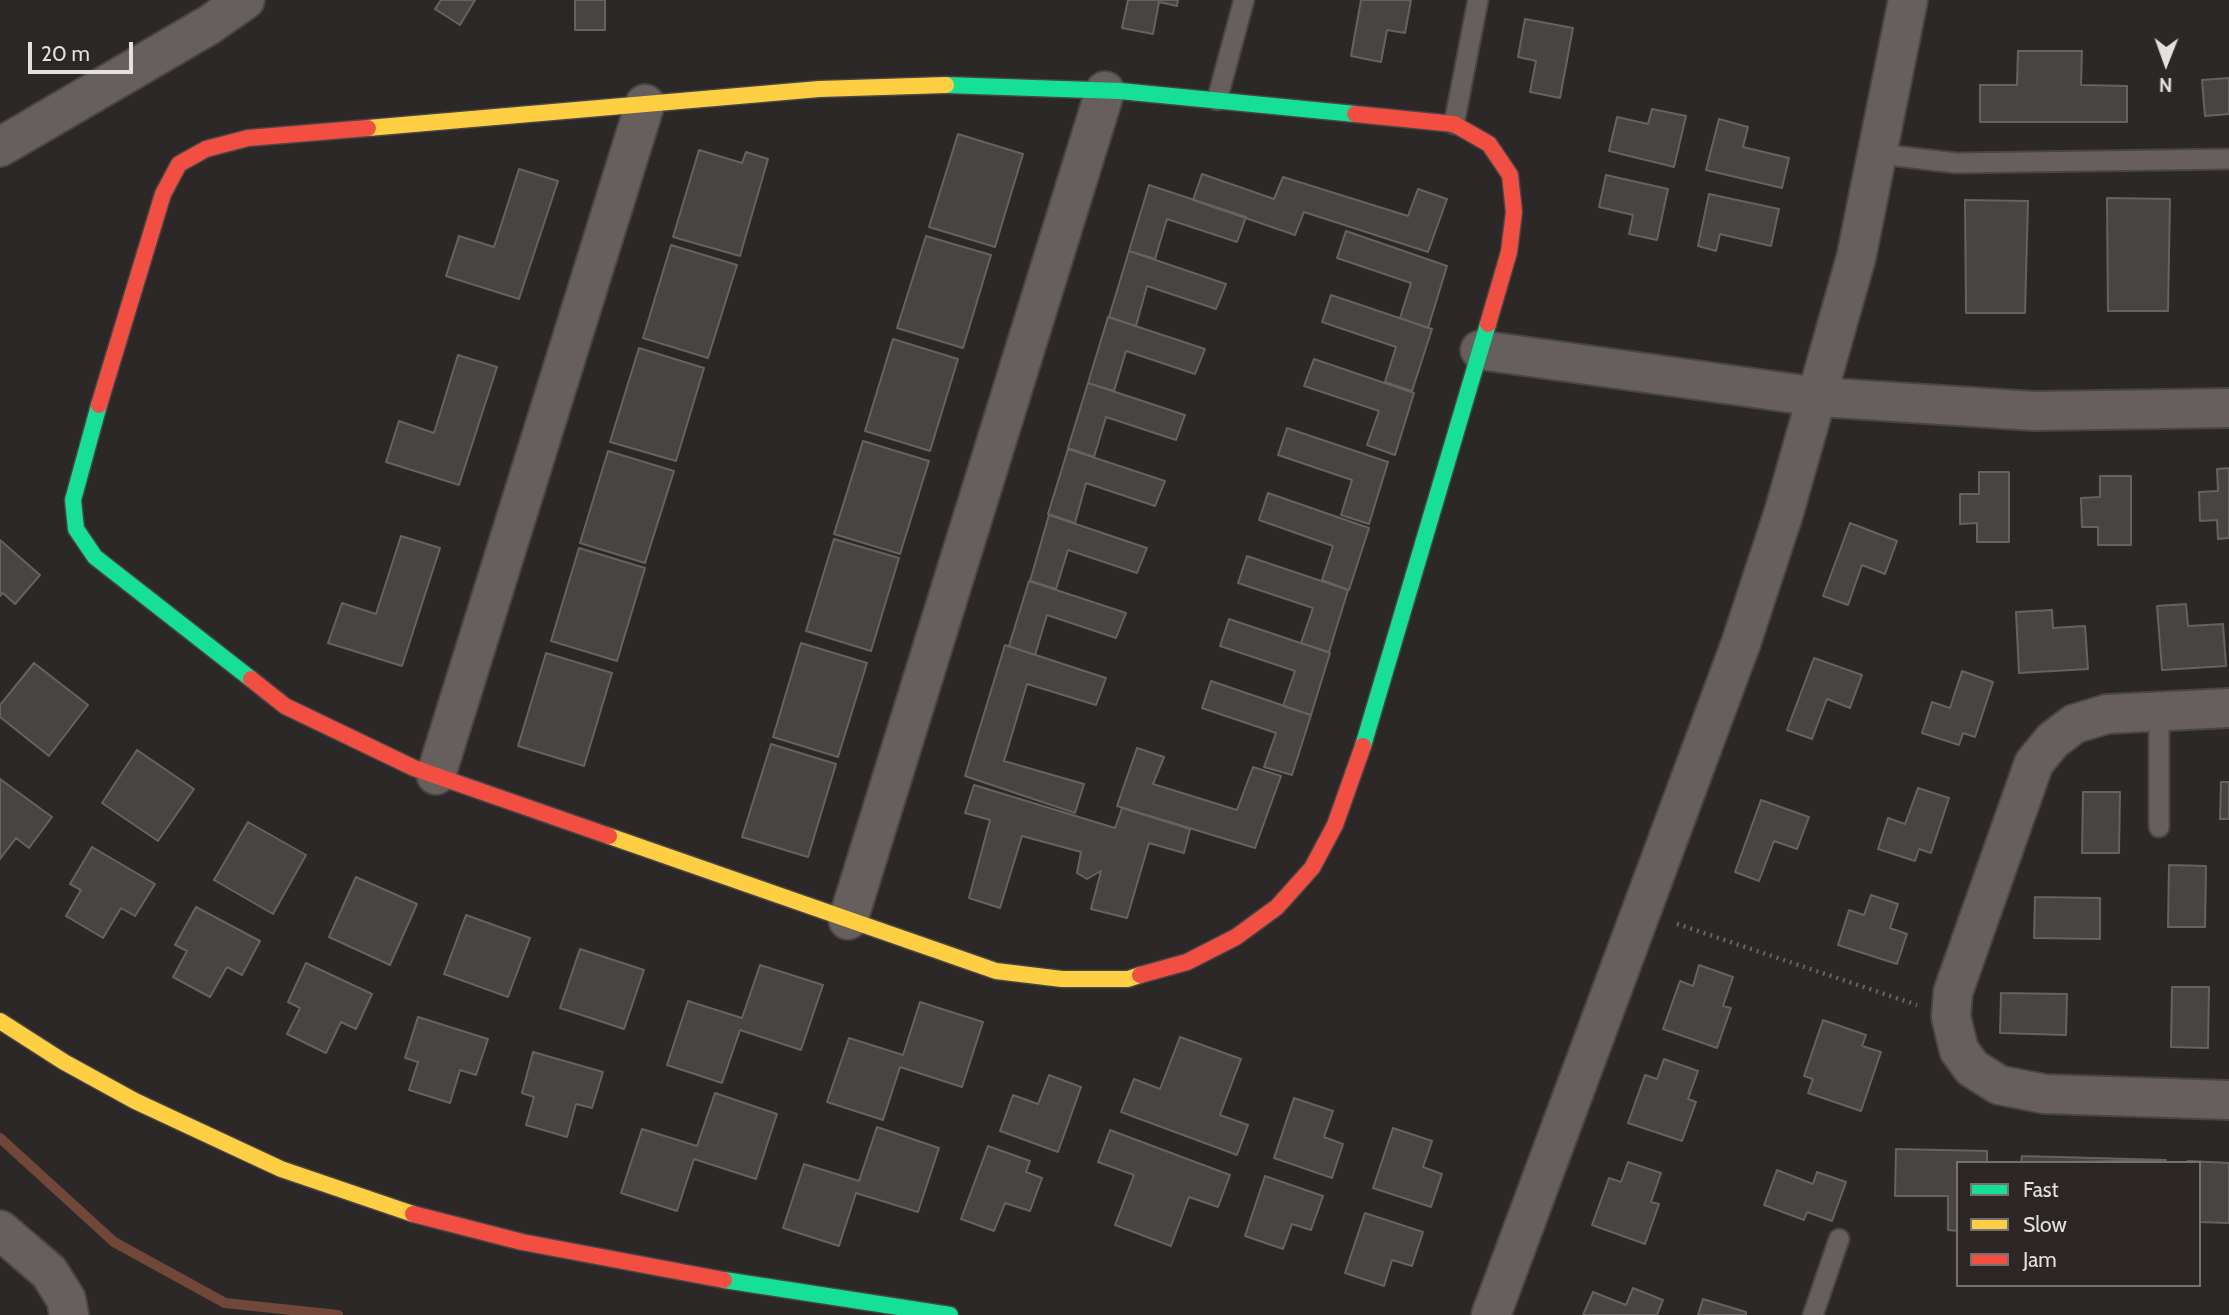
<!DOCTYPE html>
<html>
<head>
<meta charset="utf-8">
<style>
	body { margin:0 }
	#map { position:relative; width:2229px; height:1315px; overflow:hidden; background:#2b2827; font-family:Cabin,sans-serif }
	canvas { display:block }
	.legend { position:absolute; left:1956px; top:1161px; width:245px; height:126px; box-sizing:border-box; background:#2c2726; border:2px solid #757170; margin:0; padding:9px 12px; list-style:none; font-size:21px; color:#e3e0de }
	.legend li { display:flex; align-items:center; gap:14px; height:35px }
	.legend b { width:35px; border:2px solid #757170 }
	.north { position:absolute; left:2131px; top:28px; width:70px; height:70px; -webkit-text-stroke:5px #2c2726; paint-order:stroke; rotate:181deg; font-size:19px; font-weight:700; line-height:28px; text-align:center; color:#e3e0de }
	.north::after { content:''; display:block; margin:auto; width:24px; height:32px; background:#e3e0de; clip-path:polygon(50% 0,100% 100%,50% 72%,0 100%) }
	.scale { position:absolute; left:28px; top:42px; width:105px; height:32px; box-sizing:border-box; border:4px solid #e3e0de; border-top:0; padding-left:9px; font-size:21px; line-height:24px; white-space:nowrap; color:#e3e0de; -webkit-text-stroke:5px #2c2726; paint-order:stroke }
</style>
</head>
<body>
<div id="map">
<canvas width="2229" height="1315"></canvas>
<ul class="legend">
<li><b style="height:9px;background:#16e098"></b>Fast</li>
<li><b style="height:9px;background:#ffcf43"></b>Slow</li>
<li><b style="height:9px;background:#f24e42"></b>Jam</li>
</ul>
<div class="north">N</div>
<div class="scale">20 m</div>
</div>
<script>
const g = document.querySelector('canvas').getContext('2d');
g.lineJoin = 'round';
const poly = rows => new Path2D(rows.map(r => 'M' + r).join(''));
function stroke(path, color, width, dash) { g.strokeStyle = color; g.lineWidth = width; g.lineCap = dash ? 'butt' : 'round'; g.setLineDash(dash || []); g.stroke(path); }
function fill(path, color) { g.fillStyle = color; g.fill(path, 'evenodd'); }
stroke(poly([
	[0,1138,114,1242,225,1303,338,1315]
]), '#704738', 10);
const building = poly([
	[441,0,475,0,460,25,435,9,441,0],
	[575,0,605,0,605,30,575,30,575,0],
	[1128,0,1178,0,1177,6,1159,2,1153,34,1122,28,1128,0],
	[1361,0,1411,0,1405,33,1387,30,1381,62,1351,56,1361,0],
	[1525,19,1573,28,1560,98,1530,92,1536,61,1518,57,1525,19],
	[2018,51,2082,51,2081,85,2127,86,2127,122,1980,122,1980,85,2017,85,2018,51],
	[2229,78,2229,114,2205,116,2202,80,2229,78],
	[1652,109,1686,116,1674,167,1609,151,1617,117,1648,124,1652,109],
	[1719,119,1748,127,1743,147,1789,158,1782,188,1706,170,1719,119],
	[958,134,1023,154,995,247,929,227,958,134],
	[699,150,742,163,746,152,768,159,740,256,673,237,699,150],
	[519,169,558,181,519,299,446,276,459,236,494,247,519,169],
	[1202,174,1274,199,1283,177,1408,216,1418,189,1447,199,1428,252,1304,212,1295,235,1193,200,1202,174],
	[1606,175,1668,189,1657,240,1629,234,1633,215,1599,207,1606,175],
	[1149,185,1246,217,1237,242,1167,219,1155,259,1129,251,1149,185],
	[1709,194,1779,209,1771,246,1720,234,1716,251,1698,246,1709,194],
	[2107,198,2170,199,2168,311,2108,311,2107,198],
	[1965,200,2028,201,2025,313,1966,313,1965,200],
	[1346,231,1447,266,1428,328,1400,318,1411,283,1337,258,1346,231],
	[926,236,991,255,963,348,897,328,926,236],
	[671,245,737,265,708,358,643,338,671,245],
	[1129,251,1226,284,1216,309,1147,286,1136,326,1109,317,1129,251],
	[1331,295,1432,329,1412,391,1385,382,1396,347,1322,322,1331,295],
	[1108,317,1205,349,1195,374,1126,351,1114,391,1088,383,1108,317],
	[893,339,958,359,930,451,865,431,893,339],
	[639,348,704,368,676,461,610,442,639,348],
	[458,355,497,367,459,485,386,462,399,421,434,433,458,355],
	[1314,359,1414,393,1395,455,1367,445,1379,411,1304,386,1314,359],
	[1088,383,1185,415,1176,440,1106,417,1094,457,1068,448,1088,383],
	[1287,428,1388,462,1369,524,1341,515,1352,480,1278,455,1287,428],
	[863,441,929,461,900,554,834,534,863,441],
	[1068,449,1165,481,1155,506,1086,483,1075,523,1048,514,1068,449],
	[608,451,674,471,645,563,580,543,608,451],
	[2229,468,2229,538,2218,539,2217,520,2200,521,2199,492,2218,491,2217,469,2229,468],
	[1979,472,2009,472,2009,542,1977,542,1977,523,1960,524,1960,494,1979,494,1979,472],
	[2100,476,2131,476,2131,545,2098,545,2098,527,2082,527,2081,498,2100,497,2100,476],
	[1268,493,1369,528,1349,590,1322,580,1333,546,1259,520,1268,493],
	[1049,515,1147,548,1137,573,1068,550,1056,589,1030,581,1049,515],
	[1850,523,1897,541,1885,574,1862,565,1848,605,1823,596,1850,523],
	[401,536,440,548,402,666,328,643,342,603,376,614,401,536],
	[834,539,899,558,871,651,806,631,834,539],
	[0,540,40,575,15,604,3,593,0,596,0,540],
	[579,548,645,568,617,661,551,641,579,548],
	[1247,556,1348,590,1329,652,1301,643,1313,608,1238,583,1247,556],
	[1029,581,1126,613,1116,638,1047,615,1035,655,1009,646,1029,581],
	[2186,604,2188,626,2223,624,2226,666,2162,670,2157,606,2186,604],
	[2052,610,2053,628,2085,626,2088,669,2019,673,2016,612,2052,610],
	[1229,619,1330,653,1311,715,1283,706,1295,671,1220,646,1229,619],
	[801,643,867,663,838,757,773,737,801,643],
	[1005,645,1106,678,1096,705,1027,684,1004,761,1084,784,1075,813,965,776,1005,645],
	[546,653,612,673,584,766,518,746,546,653],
	[1814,658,1862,675,1850,708,1827,699,1812,739,1787,730,1814,658],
	[34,663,88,705,49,756,0,717,0,705,34,663],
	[1962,671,1993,682,1975,737,1963,733,1959,745,1922,733,1932,702,1950,708,1962,671],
	[1211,681,1311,715,1292,775,1264,767,1276,733,1202,708,1211,681],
	[771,744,836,764,808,857,742,837,771,744],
	[1137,748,1164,757,1153,784,1237,810,1253,767,1281,776,1255,848,1117,806,1137,748],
	[137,750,194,789,158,841,102,803,137,750],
	[0,779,52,817,29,848,16,838,0,859,0,779],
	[2221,782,2229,782,2229,819,2220,819,2221,782],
	[974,785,1115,828,1122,808,1190,829,1184,853,1149,843,1127,918,1091,909,1101,871,1087,879,1077,873,1081,852,1022,836,1000,908,969,898,990,820,965,813,974,785],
	[1918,788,1949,798,1931,853,1919,849,1915,861,1878,849,1888,818,1905,824,1918,788],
	[2083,792,2120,792,2119,853,2082,853,2083,792],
	[1761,800,1809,817,1797,849,1774,841,1759,881,1735,872,1761,800],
	[248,822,306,855,273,914,214,880,248,822],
	[92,847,155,884,135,916,121,908,103,938,66,916,81,890,70,884,92,847],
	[2169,865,2206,866,2205,927,2168,927,2169,865],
	[356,877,417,904,390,965,329,937,356,877],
	[1871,895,1898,904,1890,928,1907,934,1897,964,1838,945,1849,910,1864,915,1871,895],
	[2035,897,2100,898,2100,939,2034,938,2035,897],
	[196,907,260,941,242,975,227,967,210,997,173,977,187,951,175,945,196,907],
	[466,915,530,938,508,997,444,974,466,915],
	[580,949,644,970,624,1029,560,1008,580,949],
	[306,963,372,994,356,1029,341,1022,326,1053,287,1034,300,1008,288,1002,306,963],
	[760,965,823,985,801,1050,740,1030,722,1083,667,1065,688,1001,742,1018,760,965],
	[1699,965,1733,977,1723,1006,1731,1008,1717,1048,1663,1029,1680,981,1693,986,1699,965],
	[2172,987,2209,987,2208,1048,2171,1047,2172,987],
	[2001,993,2067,994,2066,1035,2000,1033,2001,993],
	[920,1002,983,1022,962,1087,900,1067,883,1120,827,1102,849,1038,903,1055,920,1002],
	[418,1017,488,1039,476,1075,460,1070,450,1103,409,1090,418,1062,405,1058,418,1017],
	[1823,1020,1866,1035,1862,1046,1881,1052,1861,1111,1808,1093,1813,1079,1804,1076,1823,1020],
	[1180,1037,1241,1059,1220,1115,1248,1125,1237,1155,1121,1112,1134,1079,1160,1089,1180,1037],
	[533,1052,603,1072,592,1108,576,1104,567,1137,526,1125,534,1097,522,1093,533,1052],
	[1664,1059,1698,1071,1688,1099,1696,1102,1682,1141,1628,1123,1645,1075,1657,1079,1664,1059],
	[1049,1075,1081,1087,1058,1152,1000,1131,1013,1095,1038,1104,1049,1075],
	[715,1093,777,1114,756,1179,694,1159,677,1211,621,1193,642,1129,697,1146,715,1093],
	[1294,1098,1333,1111,1324,1137,1343,1144,1332,1178,1274,1158,1294,1098],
	[877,1127,939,1148,918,1212,856,1193,839,1246,783,1228,804,1164,859,1181,877,1127],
	[1393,1128,1432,1141,1423,1167,1442,1174,1431,1207,1373,1188,1393,1128],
	[1110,1130,1230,1175,1218,1207,1189,1197,1171,1246,1115,1225,1134,1175,1098,1162,1110,1130],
	[988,1146,1030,1161,1026,1172,1042,1178,1030,1211,1005,1203,994,1231,961,1219,988,1146],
	[1896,1149,1987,1151,1987,1163,1958,1163,1958,1231,1948,1230,1948,1196,1895,1196,1896,1149],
	[2022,1156,2166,1160,2021,1163,2022,1156],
	[2188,1161,2229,1163,2229,1223,2199,1222,2199,1163,2188,1161],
	[1628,1162,1661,1173,1651,1202,1659,1204,1645,1244,1592,1225,1609,1178,1621,1182,1628,1162],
	[1777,1170,1813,1184,1817,1172,1846,1182,1832,1221,1807,1212,1804,1220,1764,1205,1777,1170],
	[1265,1176,1323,1196,1311,1230,1292,1224,1283,1249,1245,1236,1265,1176],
	[1365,1213,1423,1232,1412,1266,1392,1260,1384,1286,1345,1273,1365,1213],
	[1633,1288,1663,1300,1657,1315,1583,1315,1593,1292,1626,1305,1633,1288],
	[1703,1299,1746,1312,1746,1315,1698,1315,1703,1299]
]);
fill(building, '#474443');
stroke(building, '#656362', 2);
const lane = poly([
	[1217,100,1244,0],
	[1454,124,1478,0],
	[1879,154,1956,163,2229,159],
	[2159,827,2159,712],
	[1813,1315,1839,1239]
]);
const street = poly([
	[0,147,209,25,245,0],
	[1480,350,1819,397,2034,411,2229,408],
	[2229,708,2107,714,2074,724,2053,740,2034,763,1953,992,1951,1017,1959,1050,1972,1068,1999,1085,2045,1094,2229,1100],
	[436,775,645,104],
	[848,920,1105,91],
	[0,1230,49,1272,66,1299,69,1315],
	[1491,1315,1741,643,1784,512,1856,258,1908,0]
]);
const fast = poly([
	[946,85,1120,91,1355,114],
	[99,405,73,500,76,529,95,557,251,679],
	[1363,746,1488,324],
	[724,1280,950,1315]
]);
const slow = poly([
	[368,128,819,89,946,85],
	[609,836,996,971,1062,979,1128,979,1140,975],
	[0,1021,64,1062,135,1101,281,1169,413,1214]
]);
const jam = poly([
	[1355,114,1454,124,1489,144,1510,175,1514,212,1509,252,1488,324],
	[99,405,163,194,179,164,206,149,248,138,368,128],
	[251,679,285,706,414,768,609,836],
	[1140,975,1187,962,1236,937,1277,907,1312,868,1335,825,1363,746],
	[413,1214,522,1242,724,1280]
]);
stroke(lane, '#484545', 23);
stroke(street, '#484545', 42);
stroke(fast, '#484545', 19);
stroke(slow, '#484545', 19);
stroke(jam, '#484545', 19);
stroke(poly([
	[1677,924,1917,1005]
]), '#686462', 4.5, [2, 5]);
stroke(lane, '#665f5d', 19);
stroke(street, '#665f5d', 38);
stroke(fast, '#16e098', 16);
stroke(slow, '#ffcf43', 16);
stroke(jam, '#f24e42', 16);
</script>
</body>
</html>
